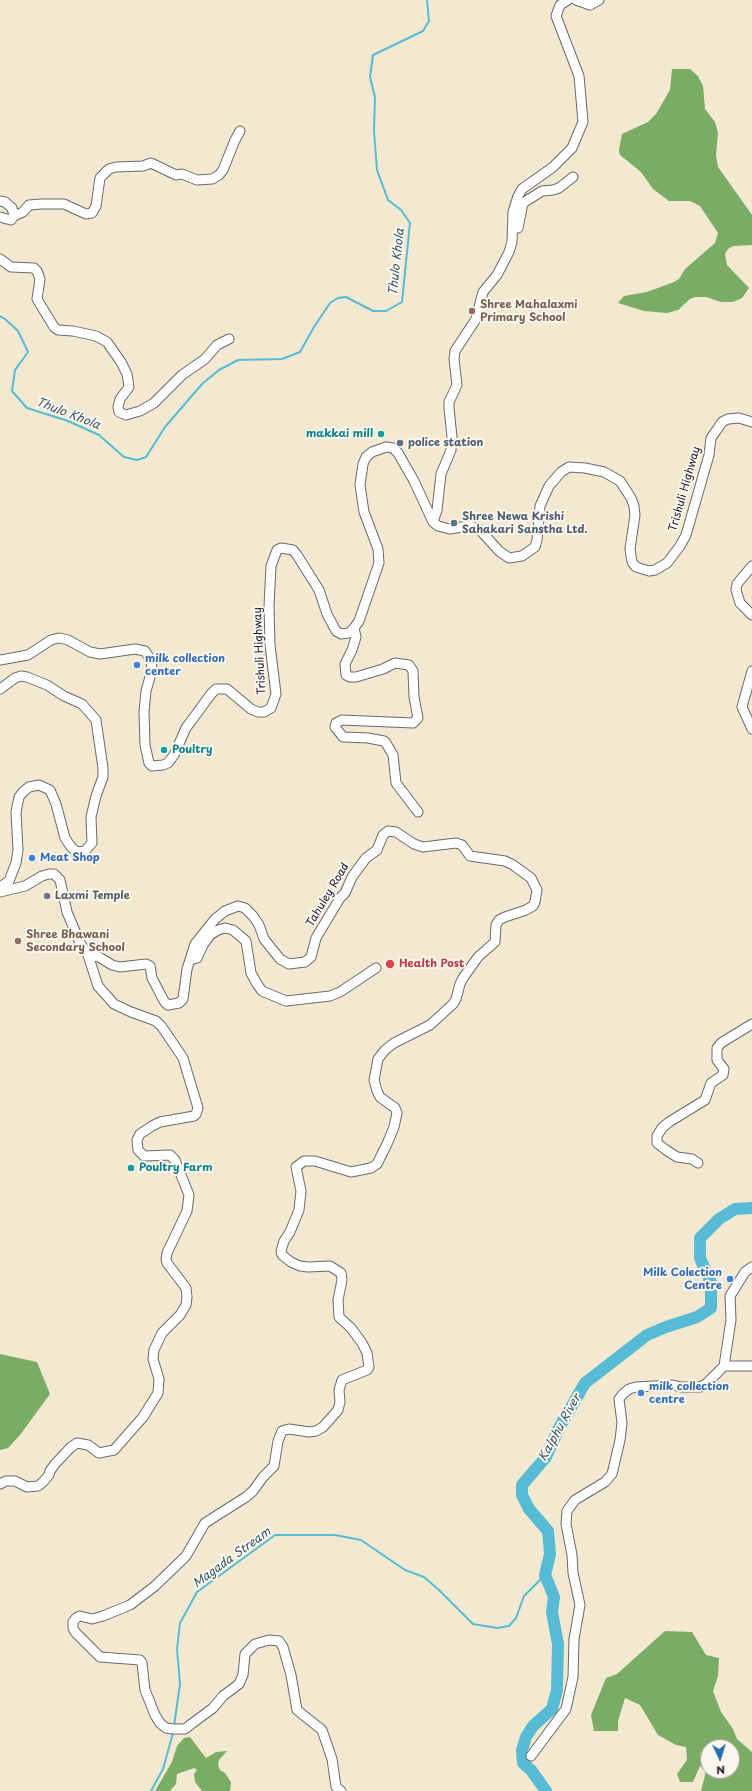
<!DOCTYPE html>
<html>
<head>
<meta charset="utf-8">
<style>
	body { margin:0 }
	#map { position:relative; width:752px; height:1791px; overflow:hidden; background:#f2e9d0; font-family:"Playpen Sans",sans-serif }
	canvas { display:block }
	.north { position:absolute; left:700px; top:1739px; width:40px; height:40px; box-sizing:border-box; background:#fbf7ec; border:1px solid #a4a2a5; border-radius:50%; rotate:176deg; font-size:11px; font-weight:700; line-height:16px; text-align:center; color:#22223b }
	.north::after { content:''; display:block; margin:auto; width:14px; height:18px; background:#1f6fb2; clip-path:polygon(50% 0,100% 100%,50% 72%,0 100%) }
</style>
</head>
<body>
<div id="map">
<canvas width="752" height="1791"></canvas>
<div class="north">N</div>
</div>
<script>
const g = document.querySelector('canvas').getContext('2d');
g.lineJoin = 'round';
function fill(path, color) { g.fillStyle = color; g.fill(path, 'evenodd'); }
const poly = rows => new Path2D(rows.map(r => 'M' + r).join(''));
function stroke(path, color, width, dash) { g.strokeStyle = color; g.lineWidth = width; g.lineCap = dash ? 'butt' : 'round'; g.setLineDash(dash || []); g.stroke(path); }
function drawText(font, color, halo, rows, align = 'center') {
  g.font = font + ' "Playpen Sans",sans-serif'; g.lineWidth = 4; g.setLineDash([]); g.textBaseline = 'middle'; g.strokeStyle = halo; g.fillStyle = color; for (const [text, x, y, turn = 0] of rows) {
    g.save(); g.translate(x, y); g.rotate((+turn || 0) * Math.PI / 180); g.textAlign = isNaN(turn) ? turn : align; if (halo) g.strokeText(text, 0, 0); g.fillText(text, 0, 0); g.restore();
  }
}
fill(poly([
	[672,69,690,69,698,76,703,86,705,109,715,122,718,133,716,155,718,167,752,215,752,245,733,246,728,249,725,254,727,265,749,288,742,298,733,302,721,302,706,297,695,297,690,299,678,310,667,313,644,311,618,303,624,296,647,292,674,282,679,279,685,269,715,243,718,233,700,206,690,201,669,201,653,189,641,172,620,155,619,150,622,134,648,122,656,114,670,90],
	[0,1354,37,1362,50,1394,20,1435,8,1448,0,1450],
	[665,1631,692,1632,706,1655,719,1658,718,1676,713,1691,721,1712,733,1729,737,1739,752,1752,752,1791,701,1791,706,1771,700,1766,693,1782,680,1782,677,1774,687,1760,686,1747,676,1745,658,1735,640,1705,625,1698,618,1721,618,1731,594,1731,591,1715,606,1678,617,1674],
	[708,1747,732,1747,732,1771,708,1771],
	[190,1737,206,1758,216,1752,227,1751,219,1760,218,1765,220,1770,225,1773,231,1782,230,1791,202,1791,195,1782,194,1774,197,1770,194,1768,177,1774,176,1784,170,1791,155,1791,172,1762,177,1746,184,1738]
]), '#7bac66');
stroke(poly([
	[0,316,5,319,18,331,28,352,15,370,12,391,27,408,68,421,99,435,124,457,137,460,146,457,165,427,202,384,219,370,238,360,282,359,300,352,314,327,330,303,338,298,346,297,373,311,386,311,402,302,410,223,401,210,388,200,377,170,374,131,375,97,370,77,373,55,423,31,429,21,427,0],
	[174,1726,180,1684,177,1649,180,1623,197,1592,275,1535,335,1535,361,1540,405,1570,424,1577,439,1590,473,1624,497,1628,509,1626,516,1618,524,1596,545,1575],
	[151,1791,163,1769,173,1733]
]), '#57bbd5', 2);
stroke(poly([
	[546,1791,531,1770,523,1763,522,1750,526,1737,533,1726,552,1709,557,1690,558,1644,552,1612,554,1597,545,1575,550,1554,548,1531,529,1509,522,1495,522,1485,546,1457,559,1428,585,1383,647,1335,666,1327,697,1317,711,1308,711,1283,700,1258,700,1238,719,1219,735,1209,752,1208]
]), '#57bbd5', 12);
const minor = poly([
	[576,0,590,5,599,0],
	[0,201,5,202,12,208,14,216,11,220,0,217],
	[14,216,23,212,29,205,41,204,64,204,86,214,92,213,96,206,100,178,109,169,116,167,143,166,151,163,176,175,182,174,197,180,212,179,219,175,223,170,235,140,240,131],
	[518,228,523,203,542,191,553,190,559,188,573,177],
	[0,259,11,267,34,268,37,271,40,279,37,299,54,327,58,330,73,331,96,336,107,342,121,362,127,374,129,387,120,399,118,407,119,412,126,415,140,411,154,403,182,375,205,359,217,345,229,339],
	[433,522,437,510,441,474,451,450,452,437,449,408,449,402,457,385,454,359,455,351,476,319,483,292,497,275,509,252,512,242,513,212,518,196,522,189,553,167,572,148,583,122,579,76,556,16,560,5,568,0],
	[752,566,737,584,736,590,740,603,752,615],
	[354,628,356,637,352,650,345,664,346,675,350,677,356,677,383,669,395,663,409,665,413,671,414,697,418,718,413,723,342,720,336,723,335,727,343,737,368,738,384,741,386,743,393,755,396,783,418,812],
	[0,660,28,655,51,640,59,638,68,640,90,652,100,654,135,649,145,651,151,660,152,670,146,691,144,712,145,745,149,763,152,766,163,765,168,763,174,755,186,728,211,694,216,689,227,689,251,709,258,712,264,712,271,708,276,694,270,645,269,606,271,566,277,550,281,548,293,550,297,555,319,590,327,614,336,631,341,634,349,633,354,628,359,621,379,563,378,549,364,512,360,485,363,464,366,457,372,452,386,447,393,448,398,453,414,481,433,522,438,526,450,529,468,526,474,527,481,531,499,551,509,558,522,556,535,547,537,540,540,506,549,486,561,472,569,467,585,468,604,472,620,481,631,498,634,506,635,515,630,549,632,562,636,567,649,571,655,570,667,563,680,546,686,535,709,455,711,438,716,431,722,422,728,419,739,418,752,422],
	[752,671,742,707,752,729],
	[0,689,15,678,21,676,27,677,47,685,64,696,82,704,96,720,103,768,103,777,96,796,91,817,92,843,85,851,77,852,71,847,65,838,56,804,50,790,39,785,29,787,23,792,19,797,16,812,18,850,16,863,9,881,0,887],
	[0,892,25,886,42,876,49,874,54,874,60,880,67,912,80,943,88,955,98,986,114,1004,131,1012,156,1021,162,1027,183,1058,198,1108,196,1114,194,1116,160,1122,152,1126,140,1134,137,1140,138,1150,144,1156,170,1155,175,1160,189,1195,187,1211,167,1253,166,1259,167,1263,186,1288,187,1297,186,1305,180,1315,162,1333,154,1350,153,1359,159,1379,158,1393,143,1417,114,1450,99,1453,88,1445,77,1443,71,1447,55,1464,50,1471,49,1475,43,1482,38,1486,27,1487,15,1481,6,1481,0,1484],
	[88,955,99,957,112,965,120,967,146,964,150,966,152,978,164,1001,168,1005,179,1003,183,999,187,969,195,944,215,919,225,911,238,906,245,908,253,916,259,925,264,939,280,959,289,964,305,962,311,957,316,938,340,898,345,893,352,877,366,858,377,850,383,835,388,831,396,832,414,844,423,847,456,843,462,845,470,856,505,861,513,865,531,878,537,890,535,902,533,906,526,910,505,917,499,920,496,925,495,942,478,957,463,978,460,984,456,999,453,1004,430,1025,394,1043,385,1050,378,1059,374,1080,377,1091,380,1097,395,1108,397,1113,394,1127,387,1144,377,1164,371,1168,351,1172,315,1161,304,1161,296,1167,301,1191,299,1210,290,1232,284,1241,281,1251,282,1255,291,1262,300,1266,308,1267,330,1266,341,1273,342,1280,338,1300,339,1317,351,1328,362,1343,367,1353,369,1367,367,1370,342,1380,339,1390,340,1402,338,1410,323,1427,316,1431,309,1432,289,1429,282,1431,278,1441,274,1466,263,1477,253,1491,246,1497,205,1523,186,1556,155,1586,130,1605,103,1616,92,1619,80,1616,76,1618,73,1622,73,1628,75,1632,100,1657,140,1660,142,1663,145,1690,155,1715,160,1723,166,1728,173,1729,185,1729,190,1725,213,1708,223,1696,239,1684,243,1675,245,1654,255,1644,269,1640,279,1641,283,1647,291,1675,297,1710,322,1730,332,1759,336,1787,341,1791],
	[190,960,197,958,203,945,210,935,218,930,225,928,233,930,246,941,251,973,257,984,262,991,286,1001,330,996,340,992,376,968],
	[698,1163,692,1159,677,1157,666,1150,657,1143,657,1136,662,1128,669,1122,705,1100,711,1083,723,1075,724,1069,717,1060,717,1048,721,1043,752,1024],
	[724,1366,752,1366],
	[531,1756,566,1709,573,1677,574,1639,580,1605,573,1573,572,1555,566,1524,567,1511,575,1500,605,1482,612,1474,620,1440,622,1423,619,1399,623,1394,629,1389,636,1387,673,1385,681,1387,700,1387,706,1384,724,1366,731,1320,730,1296,745,1272,752,1267]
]);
stroke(minor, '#6b686f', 11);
stroke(minor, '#fff', 9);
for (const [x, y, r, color] of [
	[472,311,4,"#8d6e63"],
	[381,434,4,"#0f9aa8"],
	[400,443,4,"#5c6f8a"],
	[454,523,4,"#5c6f8a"],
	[137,665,4,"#3f7fe0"],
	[164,750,4,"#0f9aa8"],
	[32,858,4,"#3f7fe0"],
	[47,896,4,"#6b7280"],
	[18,941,4,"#8d6e63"],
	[390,964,5,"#e0444e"],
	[131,1168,4,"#0f9aa8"],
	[730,1279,4,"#3f7fe0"],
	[641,1393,4,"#3f7fe0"]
]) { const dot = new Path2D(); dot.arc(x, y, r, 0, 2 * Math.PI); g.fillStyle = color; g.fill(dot); stroke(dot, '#fbf7ec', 1.5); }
drawText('bold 11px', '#785e54', '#fbf7ec', [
	["Shree Mahalaxmi",480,305],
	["Primary School",480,318],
	["Shree Bhawani",26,935],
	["Secondary School",26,948]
], 'left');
drawText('bold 11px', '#0d838f', '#fbf7ec', [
	["makkai mill",373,434,"right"],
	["Poultry",172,750],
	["Poultry Farm",139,1168]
], 'left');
drawText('bold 11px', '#4e5e75', '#fbf7ec', [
	["police station",408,443],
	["Shree Newa Krishi",462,517],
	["Sahakari Sanstha Ltd.",462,530]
], 'left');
drawText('11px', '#22223b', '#fbf7ec', [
	["Trishuli Highway",685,489,-74],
	["Trishuli Highway",260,651,-93],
	["Tahuley Road",328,895,-59]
]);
drawText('bold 11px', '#366cbe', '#fbf7ec', [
	["milk collection",145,659],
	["center",145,672],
	["Meat Shop",40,858],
	["Milk Colection",722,1273,"right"],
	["Centre",722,1286,"right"],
	["milk collection",649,1387],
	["centre",649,1400]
], 'left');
drawText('bold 11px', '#5b616d', '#fbf7ec', [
	["Laxmi Temple",55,896]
], 'left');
drawText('bold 11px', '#be3a42', '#fbf7ec', [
	["Health Post",399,964]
], 'left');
drawText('italic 12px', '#355871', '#fbf7ec', [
	["Thulo Khola",397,262,-84],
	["Thulo Khola",68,414,21],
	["Kalphu River",560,1428,-61],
	["Magada Stream",232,1558,-36]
]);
</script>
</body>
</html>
